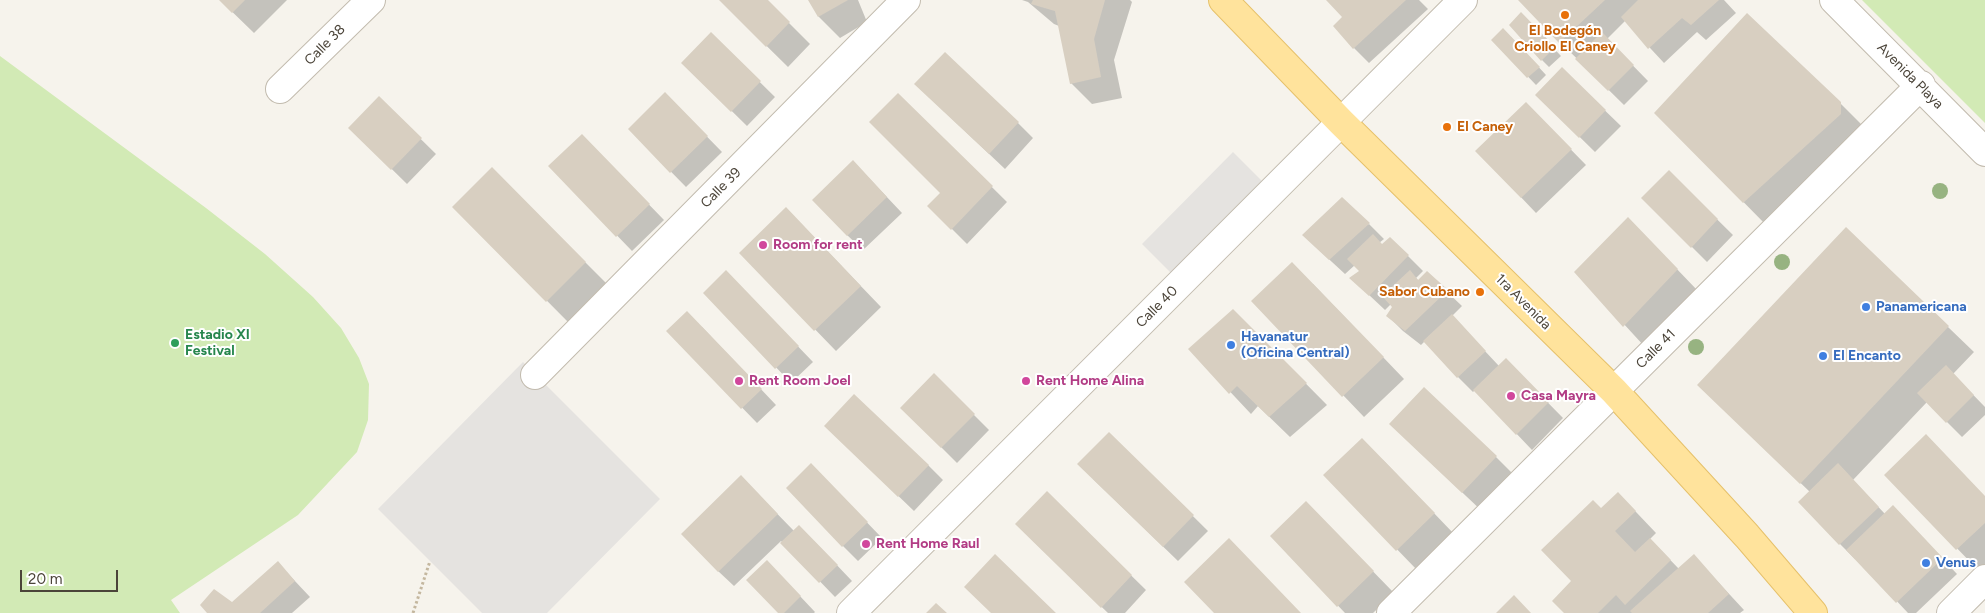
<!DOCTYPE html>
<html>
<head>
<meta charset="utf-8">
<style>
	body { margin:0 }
	#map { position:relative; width:1985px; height:613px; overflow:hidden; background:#f6f3ec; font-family:Figtree,sans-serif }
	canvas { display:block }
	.scale { position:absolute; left:20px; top:570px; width:98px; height:22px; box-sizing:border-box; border:2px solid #4b4439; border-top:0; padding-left:6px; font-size:15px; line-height:18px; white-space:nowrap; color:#4b4439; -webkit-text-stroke:4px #fff; paint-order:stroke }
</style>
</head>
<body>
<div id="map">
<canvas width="1985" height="613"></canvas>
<div class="scale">20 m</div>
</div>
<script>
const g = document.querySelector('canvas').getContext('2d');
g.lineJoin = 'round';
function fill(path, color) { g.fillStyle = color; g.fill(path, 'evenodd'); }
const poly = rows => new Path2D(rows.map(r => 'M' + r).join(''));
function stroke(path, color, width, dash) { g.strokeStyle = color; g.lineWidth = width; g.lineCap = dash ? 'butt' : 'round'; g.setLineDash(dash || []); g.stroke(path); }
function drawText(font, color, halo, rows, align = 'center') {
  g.font = font + ' Figtree,sans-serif'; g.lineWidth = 4; g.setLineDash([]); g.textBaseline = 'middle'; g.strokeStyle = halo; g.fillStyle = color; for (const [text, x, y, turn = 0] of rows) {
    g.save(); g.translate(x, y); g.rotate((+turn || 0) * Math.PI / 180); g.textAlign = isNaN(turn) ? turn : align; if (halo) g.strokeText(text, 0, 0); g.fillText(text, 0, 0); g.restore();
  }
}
fill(poly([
	[1862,0,1985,0,1985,123],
	[0,56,206,208,265,254,313,297,341,328,359,358,369,384,368,420,357,452,298,515,171,600,180,613,0,613]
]), '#d2eab5');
fill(poly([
	[1233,152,1272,191,1181,283,1142,244],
	[523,362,660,499,547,613,482,613,378,509]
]), '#e5e3e0');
fill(poly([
	[220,0,287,0,254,33],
	[720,0,766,0,810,44,788,67],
	[810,0,858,0,867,22,840,38,819,17],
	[1022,0,1130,0,1132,2,1114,60,1122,98,1092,104,1071,83,1059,26,1054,24,1028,2],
	[1328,0,1419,0,1428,9,1369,63,1354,48,1344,17],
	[1520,0,1724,0,1736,13,1706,40,1697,32,1664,63,1625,21,1607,39,1648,81,1624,105,1560,42],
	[1521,14,1561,56,1549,67,1542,60],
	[711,34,775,97,747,126,683,63],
	[1511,37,1546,75,1536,85,1493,40],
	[1562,69,1621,126,1595,152,1537,95],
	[898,94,1007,202,967,244,929,206,942,193],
	[379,98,436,154,407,184,350,128],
	[931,99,1018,123,1033,138,1005,169],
	[1840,103,1865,128,1769,228,1656,113],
	[680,109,722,152,686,187,629,129],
	[1541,119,1586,165,1536,213,1477,151],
	[597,151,664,220,632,251,550,166],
	[492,169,606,283,568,322,454,207],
	[1669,172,1733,235,1707,262,1643,198],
	[868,177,902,213,863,250,847,235],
	[1369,224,1384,239,1379,243,1382,245,1390,238,1423,271,1416,278,1419,281,1427,273,1462,306,1452,316,1499,366,1506,360,1563,418,1532,450,1475,390,1473,392,1458,377,1425,341,1421,345,1403,331,1388,316,1394,307,1391,304,1385,310,1351,278,1361,271,1355,265,1345,274,1319,250],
	[1846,229,1974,352,1953,374,1985,407,1985,415,1962,437,1927,402,1853,480,1885,514,1908,522,1957,574,1916,613,1908,613,1856,558,1855,559,1840,544,1810,492,1724,410],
	[807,230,881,307,836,351,741,253],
	[1649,240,1698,291,1645,347,1576,272],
	[1313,284,1404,379,1364,417,1253,301],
	[741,287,813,362,791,383,705,293],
	[1233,310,1327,405,1290,437,1258,406,1251,414,1190,349],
	[702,327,776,405,757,423,668,331],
	[934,375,989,430,957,463,902,408],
	[1109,433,1208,531,1178,561,1093,479],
	[841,441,928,465,943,480,914,511],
	[1412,445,1496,457,1517,478,1484,513],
	[1383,460,1455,535,1418,571,1325,475],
	[1886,475,1985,497,1985,564,1978,570],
	[826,480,882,538,858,561,843,546],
	[756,492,794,531,814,541,852,581,835,597,781,541,734,586,718,571],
	[1047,493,1146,590,1125,613,1108,613,1031,539],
	[1618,493,1656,533,1650,539,1679,569,1694,556,1744,610,1740,613,1565,613,1573,581,1601,510],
	[1327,524,1394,593,1373,613,1345,613,1272,536],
	[278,563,310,597,292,613,209,613,232,604],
	[782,577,815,612,814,613,780,613]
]), '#0003');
fill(poly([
	[219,0,245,0,232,13],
	[719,0,768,0,790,22,766,47],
	[808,0,848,0,818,17],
	[1033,0,1105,0,1094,39,1101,77,1070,84,1055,11,1031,4],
	[1326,0,1406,0,1353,49,1333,26,1342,17],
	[1518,0,1605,0,1559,43],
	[1638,0,1719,0,1691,25,1682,18,1648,49,1621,17],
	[1521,12,1555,47,1541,61,1509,25],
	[1747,13,1841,102,1841,114,1743,203,1654,113],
	[1503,28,1540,67,1527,78,1491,40],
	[711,32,761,81,731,112,681,63],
	[1602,32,1634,65,1608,91,1575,59],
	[945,52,1019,122,989,154,914,84],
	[1562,67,1606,110,1579,138,1535,95],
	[665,92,708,136,670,173,628,129],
	[898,93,993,186,951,230,927,206,940,193,869,122],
	[379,96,422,138,391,170,348,128],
	[1526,102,1572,149,1521,198,1475,151],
	[582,134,650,204,616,237,548,166],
	[853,160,887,197,847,236,812,200],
	[492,167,586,262,546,302,452,207],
	[1669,170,1718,219,1691,248,1641,198],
	[1342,197,1370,223,1329,260,1302,235],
	[786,207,861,286,814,331,739,253],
	[1628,217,1678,269,1623,327,1574,272],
	[1846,227,1949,326,1800,484,1697,385],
	[1373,234,1382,244,1390,237,1409,255,1369,296,1349,278,1359,271,1347,259],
	[1292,262,1384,357,1342,397,1251,301],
	[726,270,799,346,775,369,703,293],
	[1410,270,1418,280,1427,271,1448,290,1405,331,1386,316,1392,307,1382,296],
	[1233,309,1307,383,1269,417,1237,386,1229,394,1188,349],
	[687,311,762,389,741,409,666,331],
	[1452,314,1486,351,1457,378,1423,341],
	[1506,358,1549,402,1516,435,1473,390],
	[1946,365,1974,395,1946,423,1917,393],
	[934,373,975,414,941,448,900,408],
	[1424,387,1497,456,1462,493,1389,424],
	[854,394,929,465,898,497,824,426],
	[1109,432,1194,515,1163,547,1077,464],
	[1926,434,1985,496,1985,523,1956,550,1884,475],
	[1362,438,1435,513,1396,551,1323,475],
	[811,463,868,522,842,547,786,488],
	[1838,463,1879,507,1839,545,1798,502],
	[741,475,778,514,718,572,681,534],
	[1047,491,1132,575,1101,608,1015,524],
	[1618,492,1636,511,1615,531,1635,552,1650,538,1671,560,1625,605,1616,595,1598,613,1564,613,1552,601,1571,581,1541,550,1593,500,1601,508],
	[1306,501,1374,571,1337,607,1270,536],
	[1893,505,1943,558,1896,603,1846,550],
	[799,525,838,565,819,583,780,543],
	[1229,538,1301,613,1214,613,1184,582],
	[995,554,1056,613,991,613,964,587],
	[1694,554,1729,594,1708,613,1632,613,1630,611],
	[767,560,801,596,784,613,778,613,746,580],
	[278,561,295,581,260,613,207,613,200,605,214,589,232,602],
	[1514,595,1531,613,1496,613],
	[936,603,947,613,926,613]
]), '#d8cfc1');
const minor = poly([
	[1834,0,1985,152],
	[280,89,371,0],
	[535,375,906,0],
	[851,613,1463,0],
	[1391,613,1921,85],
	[1951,613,1985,579]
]);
const primary = poly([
	[1223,0,1341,122,1614,391,1747,536,1813,613]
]);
stroke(minor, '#c2bbae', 30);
stroke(primary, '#e6c16a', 30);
stroke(poly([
	[413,613,430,561]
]), '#c4b79f', 3, [2.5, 2.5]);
stroke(minor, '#fff', 28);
stroke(primary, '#ffe39c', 28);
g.fillStyle = '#97b381';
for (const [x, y] of [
	[1940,191],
	[1782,262],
	[1696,347]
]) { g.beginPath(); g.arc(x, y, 8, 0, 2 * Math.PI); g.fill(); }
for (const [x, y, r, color] of [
	[1565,15,5,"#e8710a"],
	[1447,127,5,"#e8710a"],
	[763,245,5,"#d1479c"],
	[1480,292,5,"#e8710a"],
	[1866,307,5,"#3f7fe0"],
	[175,343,5,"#2e9e5b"],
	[1231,345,5,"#3f7fe0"],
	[1823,356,5,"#3f7fe0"],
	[739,381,5,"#d1479c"],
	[1026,381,5,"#d1479c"],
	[1511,396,5,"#d1479c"],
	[866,544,5,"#d1479c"],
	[1926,563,5,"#3f7fe0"]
]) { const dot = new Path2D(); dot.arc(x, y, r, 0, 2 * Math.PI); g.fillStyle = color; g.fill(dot); stroke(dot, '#fff', 2); }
drawText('bold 14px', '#c56008', '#fff', [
	["El Bodegón",1565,31],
	["Criollo El Caney",1565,47],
	["El Caney",1457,127,"left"],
	["Sabor Cubano",1470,292,"right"]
]);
drawText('14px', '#4b4439', '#fff', [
	["Calle 38",325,45,-45],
	["Avenida Playa",1910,76,45],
	["Calle 39",721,188,-45],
	["1ra Avenida",1523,302,45],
	["Calle 40",1157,307,-45],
	["Calle 41",1656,349,-45]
]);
drawText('bold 14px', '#b23c85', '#fff', [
	["Room for rent",773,245],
	["Rent Room Joel",749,381],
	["Rent Home Alina",1036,381],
	["Casa Mayra",1521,396],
	["Rent Home Raul",876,544]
], 'left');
drawText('bold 14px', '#366cbe', '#fff', [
	["Panamericana",1876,307],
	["Havanatur",1241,337],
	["(Oficina Central)",1241,353],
	["El Encanto",1833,356],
	["Venus",1936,563]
], 'left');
drawText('bold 14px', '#27864d', '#fff', [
	["Estadio XI",185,335],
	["Festival",185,351]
], 'left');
</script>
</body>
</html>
